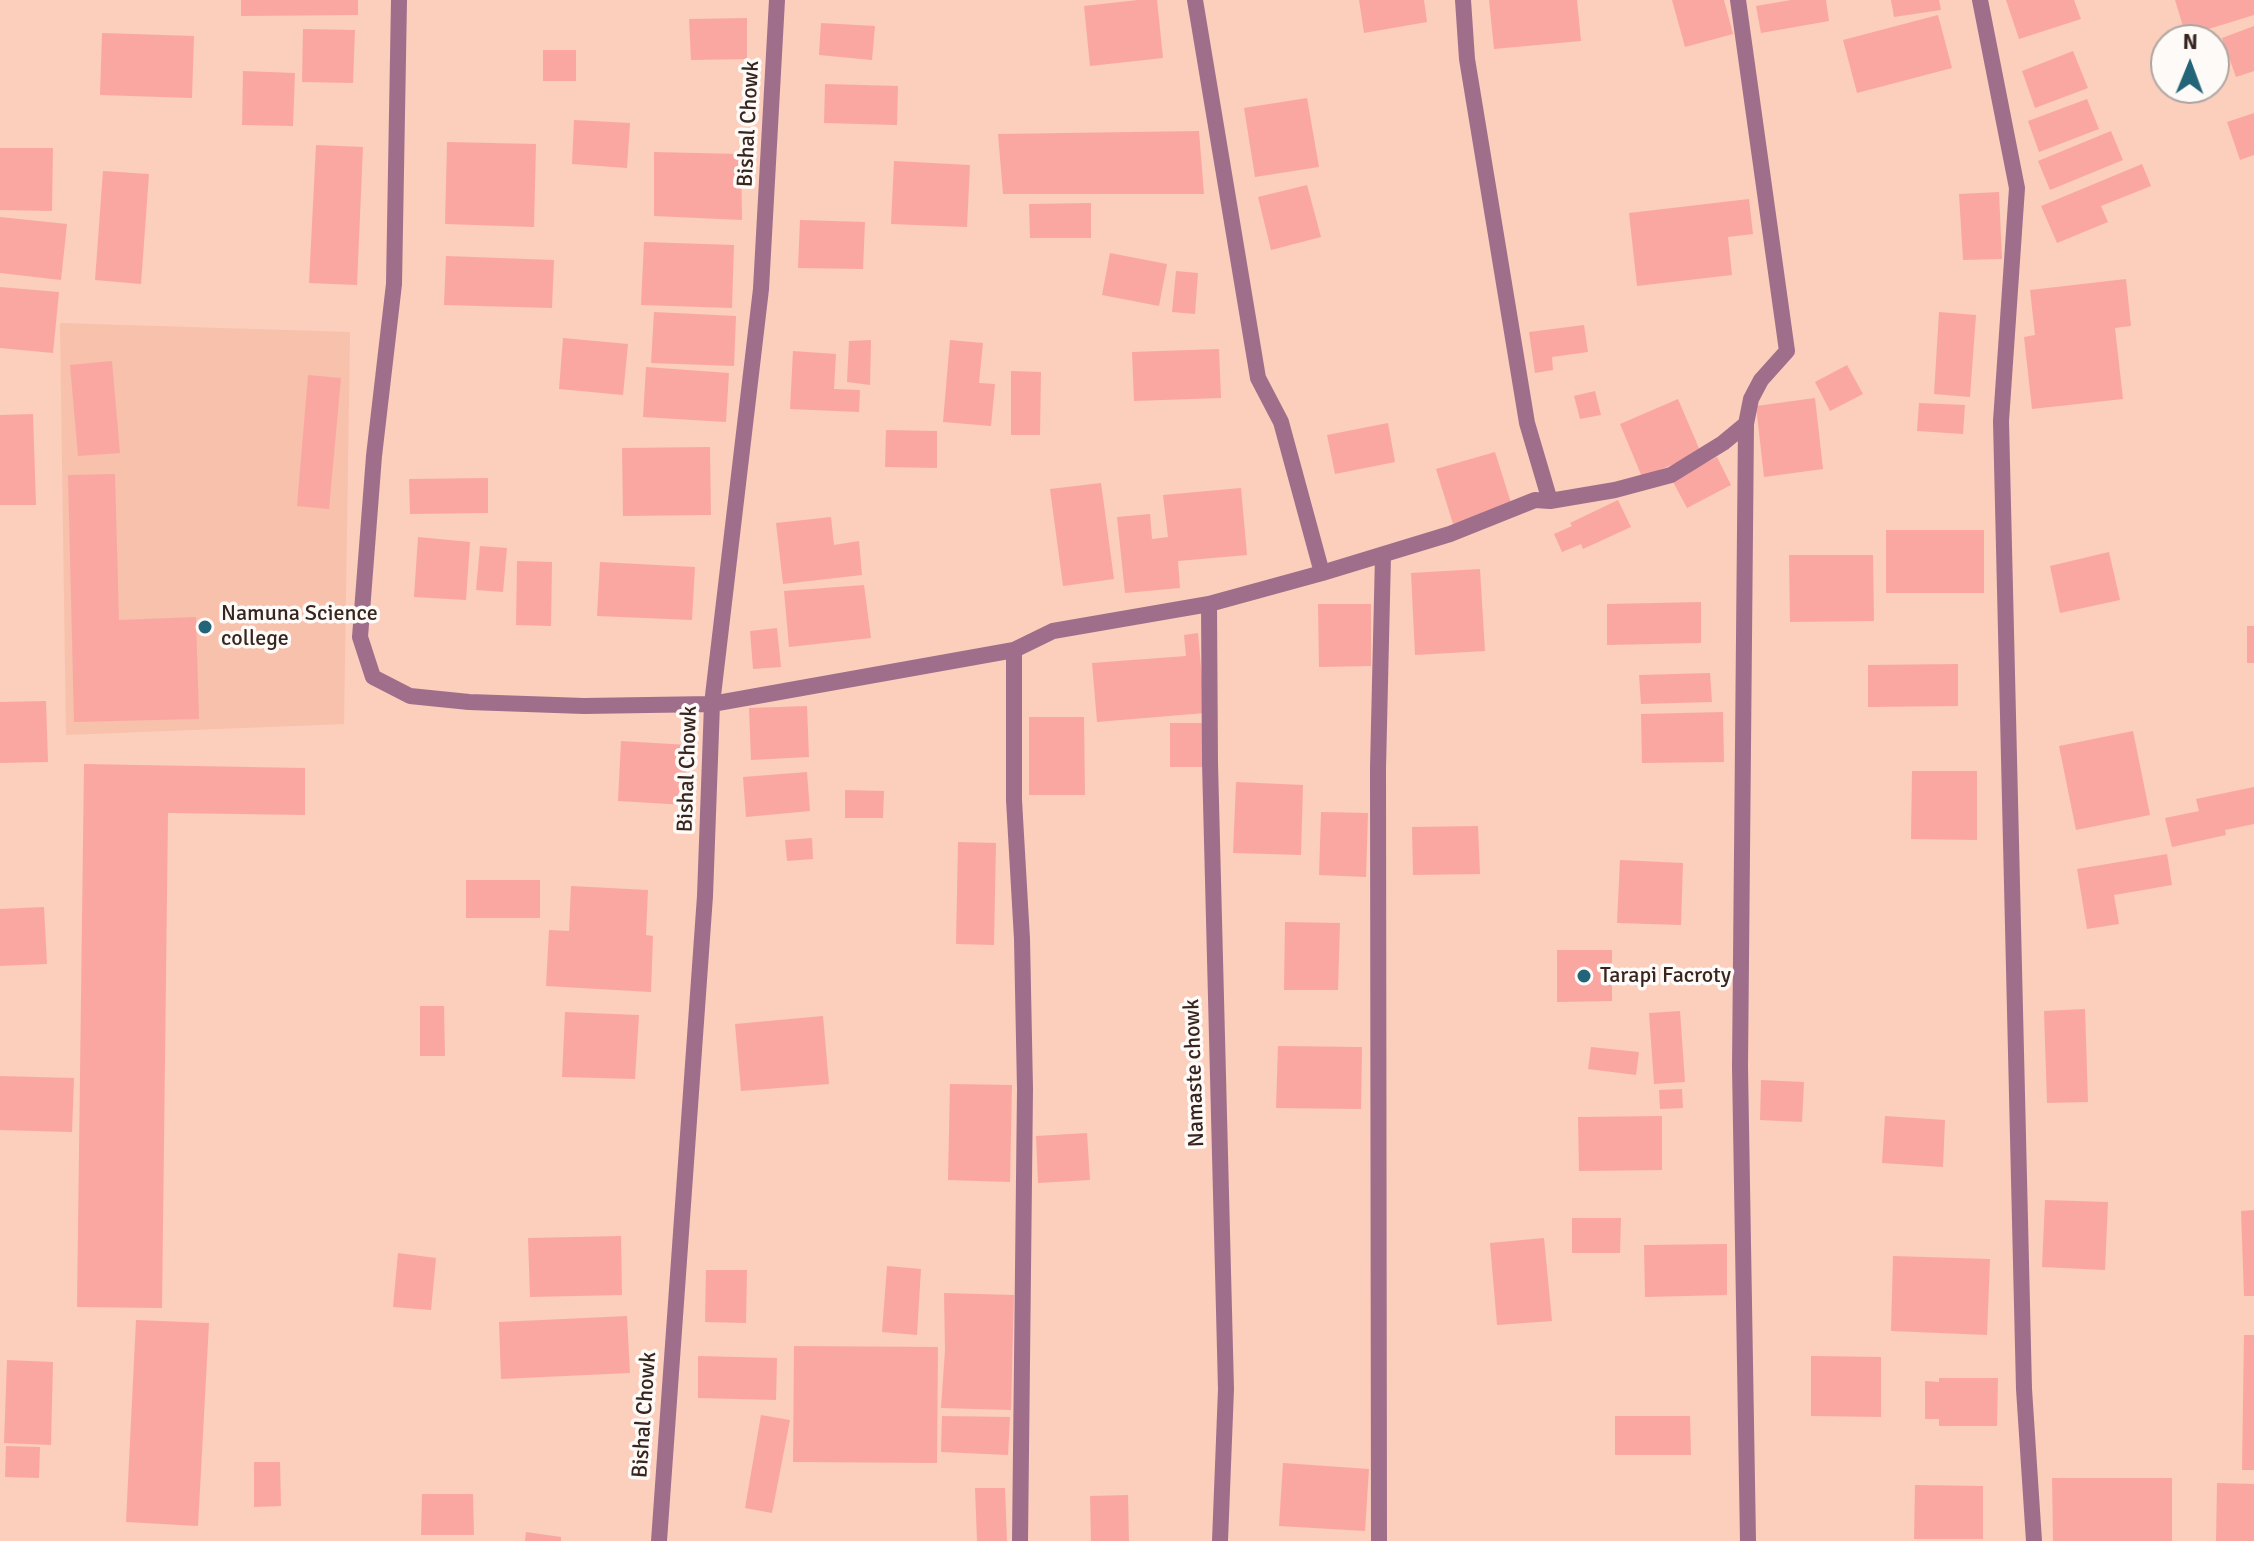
<!DOCTYPE html>
<html>
<head>
<meta charset="utf-8">
<style>
	body { margin:0 }
	#map { position:relative; width:2254px; height:1541px; overflow:hidden; background:#fccebc; font-family:Signika,sans-serif }
	canvas { display:block }
	.north { position:absolute; left:2150px; top:24px; width:80px; height:80px; box-sizing:border-box; background:#fefaf8; border:2px solid #aea5a1; border-radius:50%; rotate:1deg; font-size:22px; font-weight:700; line-height:32px; text-align:center; color:#37261f }
	.north::after { content:''; display:block; margin:auto; width:28px; height:36px; background:#236478; clip-path:polygon(50% 0,100% 100%,50% 72%,0 100%) }
</style>
</head>
<body>
<div id="map">
<canvas width="2254" height="1541"></canvas>
<div class="north">N</div>
</div>
<script>
const g = document.querySelector('canvas').getContext('2d');
g.lineJoin = 'round';
function fill(path, color) { g.fillStyle = color; g.fill(path, 'evenodd'); }
const poly = rows => new Path2D(rows.map(r => 'M' + r).join(''));
function stroke(path, color, width, dash) { g.strokeStyle = color; g.lineWidth = width; g.lineCap = dash ? 'butt' : 'round'; g.setLineDash(dash || []); g.stroke(path); }
function drawText(font, color, halo, rows, align = 'center') {
  g.font = font + ' Signika,sans-serif'; g.lineWidth = 7; g.setLineDash([]); g.textBaseline = 'middle'; g.strokeStyle = halo; g.fillStyle = color; for (const [text, x, y, turn = 0] of rows) {
    g.save(); g.translate(x, y); g.rotate((+turn || 0) * Math.PI / 180); g.textAlign = isNaN(turn) ? turn : align; if (halo) g.strokeText(text, 0, 0); g.fillText(text, 0, 0); g.restore();
  }
}
fill(poly([
	[60,323,350,332,344,724,66,735]
]), '#f7c1ac');
fill(poly([
	[241,0,358,0,358,15,241,16],
	[1138,0,1157,0,1163,58,1090,66,1084,6],
	[1359,0,1424,0,1427,22,1364,33],
	[1489,0,1577,0,1581,41,1494,49],
	[1672,0,1724,0,1733,34,1685,47],
	[1791,0,1826,0,1829,21,1761,33,1756,6],
	[1891,0,1939,0,1941,10,1894,17],
	[2006,0,2074,0,2081,19,2019,39],
	[2175,0,2254,0,2254,15,2186,36],
	[1938,15,1952,68,1857,93,1843,40],
	[747,18,747,59,691,60,689,19],
	[821,23,875,26,872,60,819,55],
	[2254,26,2254,71,2236,77,2222,38],
	[303,29,355,30,353,83,302,82],
	[102,33,194,36,192,98,100,95],
	[543,50,576,50,576,81,543,81],
	[2073,51,2088,88,2035,108,2022,71],
	[243,71,295,73,293,126,242,125],
	[825,84,898,86,897,125,824,123],
	[1307,98,1319,167,1255,177,1244,108],
	[2087,99,2099,129,2039,152,2028,121],
	[2254,113,2254,155,2240,160,2227,122],
	[574,120,630,123,627,168,572,164],
	[1199,131,1204,194,1003,194,998,134],
	[2111,131,2123,160,2050,190,2038,161],
	[447,142,536,144,534,227,445,224],
	[316,145,363,147,357,285,309,283],
	[0,148,53,148,52,211,0,210],
	[654,152,741,154,742,220,654,216],
	[894,161,970,165,967,227,891,224],
	[2142,164,2151,186,2101,206,2108,222,2057,243,2041,206],
	[103,171,149,174,141,284,95,280],
	[1307,185,1321,237,1271,250,1258,197],
	[1999,192,2002,259,1963,260,1959,194],
	[1749,199,1753,234,1728,237,1732,275,1637,286,1629,213],
	[1091,203,1091,238,1030,238,1029,204],
	[0,217,67,224,61,280,0,273],
	[800,220,865,222,863,269,798,268],
	[644,242,734,245,732,308,641,305],
	[1110,253,1167,264,1159,306,1102,295],
	[446,256,554,260,552,308,444,305],
	[1176,271,1198,273,1195,314,1172,312],
	[2126,279,2131,326,2115,328,2123,399,2032,409,2024,337,2035,335,2030,290],
	[0,287,59,292,53,353,0,348],
	[654,312,736,316,734,366,651,363],
	[1939,312,1976,315,1970,397,1934,394],
	[1584,325,1588,352,1552,357,1553,370,1535,373,1529,332],
	[563,338,628,344,623,395,559,389],
	[871,340,870,385,847,382,849,341],
	[950,340,983,343,979,383,995,384,991,426,943,422],
	[1219,349,1221,398,1134,401,1132,352],
	[793,351,836,354,834,389,860,390,859,412,790,409],
	[112,361,120,453,78,456,70,365],
	[1847,365,1863,394,1830,411,1815,382],
	[646,367,729,373,726,422,643,417],
	[1011,371,1041,372,1040,435,1011,435],
	[308,375,341,378,329,509,297,506],
	[1595,391,1601,415,1580,419,1574,396],
	[1815,398,1823,469,1764,477,1756,406],
	[1678,399,1701,453,1642,477,1620,424],
	[1919,403,1965,405,1963,434,1917,431],
	[33,414,36,505,0,505,0,415],
	[1388,423,1395,462,1335,474,1327,435],
	[886,430,937,431,937,468,885,467],
	[710,447,711,515,623,516,622,448],
	[1495,452,1512,506,1453,524,1436,469],
	[1717,457,1731,485,1687,508,1672,480],
	[115,474,119,620,196,617,199,719,74,722,68,475],
	[488,478,488,513,410,514,409,479],
	[1101,483,1114,579,1063,586,1050,489],
	[1241,488,1247,555,1178,561,1180,588,1125,593,1117,517,1150,514,1152,539,1168,537,1163,495],
	[1618,500,1631,527,1583,549,1581,544,1562,552,1554,534,1572,526,1570,523],
	[831,517,834,545,859,541,862,575,783,584,776,523],
	[1886,530,1984,530,1984,593,1886,593],
	[418,537,470,542,466,600,414,597],
	[480,546,507,548,503,592,476,590],
	[2109,552,2120,600,2060,613,2050,566],
	[1789,555,1873,555,1874,621,1790,622],
	[517,561,552,562,551,626,516,625],
	[600,562,695,567,692,620,597,616],
	[1480,569,1485,651,1415,655,1411,573],
	[864,585,871,638,789,647,784,591],
	[1701,602,1701,643,1607,645,1607,604],
	[1318,604,1371,604,1371,666,1319,667],
	[2247,626,2254,626,2254,663,2247,663],
	[777,628,781,667,753,669,750,631],
	[1198,633,1205,713,1097,722,1092,663,1186,656,1184,635],
	[1958,664,1958,706,1868,707,1868,665],
	[1710,673,1712,702,1641,704,1639,675],
	[46,701,48,762,0,763,0,702],
	[807,706,809,757,751,760,749,708],
	[1723,712,1724,762,1642,763,1641,714],
	[1029,717,1084,717,1085,795,1029,795],
	[1170,723,1203,723,1203,767,1170,767],
	[2133,731,2150,815,2076,830,2059,746],
	[621,741,688,745,685,805,618,801],
	[84,764,305,768,305,815,168,813,162,1308,77,1307],
	[1912,771,1977,771,1977,840,1911,839],
	[807,772,810,811,746,817,743,777],
	[1236,782,1303,785,1301,855,1233,853],
	[2254,787,2254,824,2225,830,2226,835,2172,847,2165,818,2199,811,2196,799],
	[845,790,884,791,883,818,845,818],
	[1321,812,1368,813,1366,877,1319,875],
	[1478,826,1480,874,1413,875,1412,827],
	[812,838,813,859,787,861,785,840],
	[958,842,996,843,994,945,956,944],
	[2167,854,2172,885,2114,895,2119,924,2087,929,2077,869],
	[1620,860,1683,863,1681,925,1617,923],
	[466,880,540,880,540,918,466,918],
	[571,886,648,890,646,935,653,936,651,992,546,986,549,930,569,931],
	[44,907,47,964,0,966,0,909],
	[1285,922,1340,923,1338,990,1284,990],
	[1557,950,1612,950,1612,1001,1557,1002],
	[420,1006,444,1006,445,1056,420,1056],
	[2085,1009,2088,1102,2047,1103,2044,1011],
	[1680,1011,1685,1082,1654,1084,1649,1013],
	[565,1012,639,1015,635,1079,562,1077],
	[823,1016,829,1084,741,1091,735,1024],
	[1278,1046,1362,1047,1361,1109,1276,1108],
	[1591,1047,1639,1052,1636,1075,1588,1069],
	[0,1076,74,1078,72,1132,0,1130],
	[1761,1080,1804,1082,1802,1122,1760,1120],
	[950,1084,1012,1085,1010,1182,948,1180],
	[1682,1089,1683,1108,1660,1109,1659,1090],
	[1662,1116,1662,1170,1579,1171,1578,1117],
	[1885,1116,1945,1120,1943,1167,1882,1163],
	[1087,1133,1090,1180,1038,1183,1036,1136],
	[2045,1200,2108,1202,2105,1270,2042,1267],
	[2254,1210,2254,1296,2244,1296,2241,1211],
	[1572,1218,1621,1218,1620,1253,1572,1253],
	[621,1236,622,1295,530,1297,528,1238],
	[1544,1238,1552,1321,1497,1325,1490,1243],
	[1727,1244,1727,1295,1645,1297,1644,1245],
	[398,1253,436,1258,431,1310,393,1307],
	[1893,1256,1990,1259,1987,1335,1891,1331],
	[887,1266,921,1269,917,1335,882,1332],
	[706,1270,747,1270,746,1323,705,1322],
	[944,1293,1014,1295,1011,1410,941,1408,945,1350],
	[627,1316,630,1373,501,1379,499,1322],
	[136,1320,209,1323,198,1526,126,1522],
	[2244,1335,2254,1335,2254,1470,2242,1470],
	[794,1346,938,1347,937,1463,793,1462],
	[698,1356,777,1358,776,1400,698,1398],
	[1811,1356,1881,1357,1881,1417,1811,1416],
	[7,1360,53,1362,51,1445,4,1443],
	[1939,1378,1998,1378,1997,1426,1939,1426,1939,1419,1925,1419,1925,1381,1939,1382],
	[761,1415,790,1420,772,1513,745,1508],
	[942,1416,1010,1417,1008,1455,941,1452],
	[1615,1416,1690,1416,1691,1455,1615,1455],
	[6,1446,40,1447,39,1478,5,1477],
	[254,1462,280,1462,281,1506,254,1507],
	[1283,1463,1369,1469,1365,1531,1279,1526],
	[2052,1478,2172,1478,2172,1541,2053,1541],
	[2217,1483,2254,1484,2254,1541,2216,1541],
	[1915,1485,1983,1486,1983,1539,1914,1539],
	[975,1488,1005,1488,1007,1541,977,1541],
	[422,1494,473,1494,474,1535,421,1535],
	[1128,1495,1129,1541,1091,1541,1090,1496],
	[526,1532,561,1537,561,1541,525,1541]
]), '#faa7a2');
stroke(poly([
	[399,0,394,284,374,456,360,637,373,677,410,696,469,702,584,706,712,704,1014,650,1053,631,1209,604,1322,573,1450,534,1535,500,1550,501,1527,423,1467,59,1463,0],
	[1195,0,1258,378,1281,422,1322,573],
	[1738,0,1787,351,1761,380,1751,399,1746,424,1740,1066,1748,1541],
	[1980,0,2017,188,2001,421,2024,1389,2034,1541],
	[1550,501,1615,490,1671,475,1723,443,1746,424],
	[1209,604,1210,763,1226,1389,1220,1541],
	[1014,650,1014,800,1022,939,1025,1089,1020,1541],
	[659,1541,705,896,712,704,761,289,777,0],
	[1379,1541,1378,768,1383,555]
]), '#9f6e8b', 16);
for (const [x, y, r, color] of [
	[205,627,8,"#236478"],
	[1584,976,8,"#236478"]
]) { const dot = new Path2D(); dot.arc(x, y, r, 0, 2 * Math.PI); g.fillStyle = color; g.fill(dot); stroke(dot, '#fefaf8', 3); }
drawText('22px', '#37261f', '#fefaf8', [
	["Bishal Chowk",749,124,-87],
	["Bishal Chowk",688,769,-88],
	["Namaste chowk",1195,1073,-92],
	["Bishal Chowk",645,1415,-86]
]);
drawText('22px', '#37261f', '#fefaf8', [
	["Namuna Science",221,614],
	["college",221,639],
	["Tarapi Facroty",1600,976]
], 'left');
</script>
</body>
</html>
